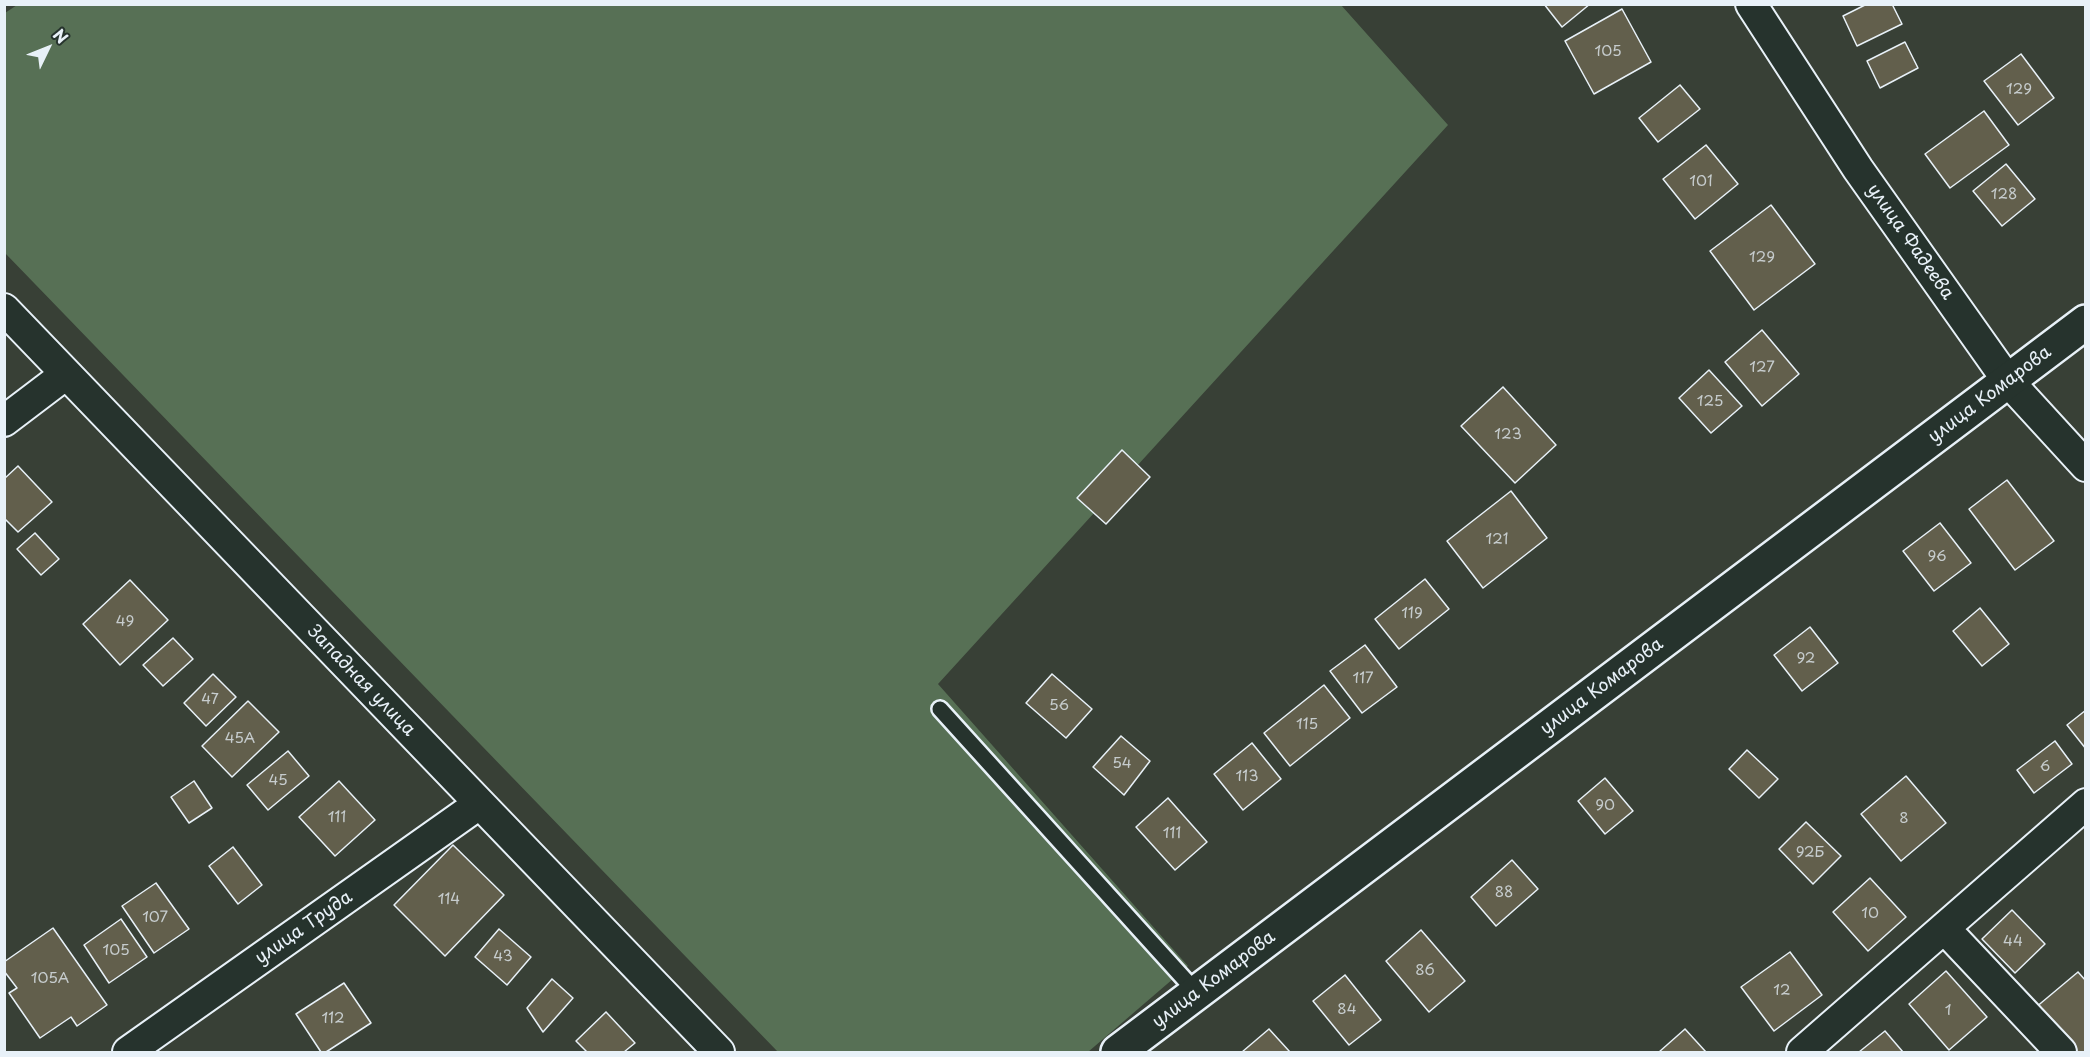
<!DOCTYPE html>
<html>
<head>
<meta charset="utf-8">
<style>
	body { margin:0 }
	#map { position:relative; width:2090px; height:1057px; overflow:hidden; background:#384036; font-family:"Playpen Sans",sans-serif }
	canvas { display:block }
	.frame { position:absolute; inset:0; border:6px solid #e8f1f8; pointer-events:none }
	.north { position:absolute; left:18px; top:18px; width:60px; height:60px; -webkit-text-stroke:4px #26332d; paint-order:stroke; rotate:47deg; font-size:16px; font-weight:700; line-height:24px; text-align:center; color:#e8f1f8 }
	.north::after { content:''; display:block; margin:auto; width:21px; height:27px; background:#e8f1f8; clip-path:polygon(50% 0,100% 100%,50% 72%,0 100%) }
</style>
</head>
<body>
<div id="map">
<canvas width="2090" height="1057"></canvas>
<div class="frame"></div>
<div class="north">N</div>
</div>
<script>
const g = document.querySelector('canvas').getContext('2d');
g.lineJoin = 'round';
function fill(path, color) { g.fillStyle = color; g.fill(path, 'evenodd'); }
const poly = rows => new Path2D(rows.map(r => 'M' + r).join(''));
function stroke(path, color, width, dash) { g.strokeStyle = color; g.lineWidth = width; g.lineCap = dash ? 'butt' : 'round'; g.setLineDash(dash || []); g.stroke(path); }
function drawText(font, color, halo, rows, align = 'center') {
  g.font = font + ' "Playpen Sans",sans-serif'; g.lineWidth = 4.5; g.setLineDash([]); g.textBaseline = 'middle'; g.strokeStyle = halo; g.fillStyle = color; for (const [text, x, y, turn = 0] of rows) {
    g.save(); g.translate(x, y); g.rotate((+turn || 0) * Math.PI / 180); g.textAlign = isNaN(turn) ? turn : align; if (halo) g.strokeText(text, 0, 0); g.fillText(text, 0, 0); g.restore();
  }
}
fill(poly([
	[17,5,1341,5,1448,125,938,684,1188,966,1088,1052,778,1052,5,253,5,13]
]), '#577055');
const building = poly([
	[1544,4,1590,4,1562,27,1544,4],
	[1867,4,1892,4,1902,24,1857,46,1843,16,1867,4],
	[1622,9,1651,62,1594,94,1565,41,1622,9],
	[1905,42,1918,68,1880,88,1867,61,1905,42],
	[2021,54,2054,98,2018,125,1984,81,2021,54],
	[1680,85,1700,109,1658,142,1639,118,1680,85],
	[1984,111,2009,145,1950,188,1925,154,1984,111],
	[1706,145,1738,184,1695,219,1663,179,1706,145],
	[2006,164,2035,199,2002,226,1973,191,2006,164],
	[1771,205,1815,264,1754,310,1710,251,1771,205],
	[1762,330,1799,374,1762,406,1725,362,1762,330],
	[1709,370,1742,406,1711,433,1679,398,1709,370],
	[1503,387,1556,445,1515,483,1461,426,1503,387],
	[1122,450,1150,477,1106,524,1077,498,1122,450],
	[18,466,52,502,18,532,4,518,4,479,18,466],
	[2007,480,2054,541,2015,570,1969,509,2007,480],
	[1511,491,1547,538,1483,588,1447,541,1511,491],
	[1940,523,1971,563,1934,591,1903,551,1940,523],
	[35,533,59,559,41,575,17,549,35,533],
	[1425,579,1449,609,1399,649,1375,619,1425,579],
	[130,580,168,620,120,665,83,624,130,580],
	[1980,608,2009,644,1982,666,1953,631,1980,608],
	[1810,627,1838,663,1802,691,1774,655,1810,627],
	[173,638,193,659,163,686,143,665,173,638],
	[1365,645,1397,687,1362,713,1330,671,1365,645],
	[213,674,236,697,206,726,184,703,213,674],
	[1052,674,1092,709,1066,738,1026,703,1052,674],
	[1324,685,1350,718,1290,766,1264,733,1324,685],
	[248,701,279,732,232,777,202,746,248,701],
	[2086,710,2086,749,2067,725,2086,710],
	[1121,736,1150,761,1124,795,1093,767,1121,736],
	[2055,741,2072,764,2034,793,2017,770,2055,741],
	[1252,743,1281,779,1243,810,1214,774,1252,743],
	[1747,750,1778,779,1759,798,1729,769,1747,750],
	[288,751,309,776,268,810,247,785,288,751],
	[1906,776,1946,823,1901,861,1861,814,1906,776],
	[1605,778,1633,811,1605,834,1578,801,1605,778],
	[194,781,212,808,189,823,171,797,194,781],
	[339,781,375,820,335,856,299,817,339,781],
	[1168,798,1207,842,1175,870,1136,827,1168,798],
	[1806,822,1841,856,1813,884,1779,849,1806,822],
	[453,845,504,895,445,956,394,905,453,845],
	[233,847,262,885,238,904,209,866,233,847],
	[1512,860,1538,889,1496,926,1471,897,1512,860],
	[1870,878,1906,917,1868,951,1833,912,1870,878],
	[156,883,189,929,154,953,122,906,156,883],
	[2012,910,2045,944,2015,973,1982,939,2012,910],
	[121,919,147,957,109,983,84,945,121,919],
	[53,928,107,1005,77,1026,71,1017,40,1038,9,993,17,988,4,971,4,962,53,928],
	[499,929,531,957,507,985,475,957,499,929],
	[1421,930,1465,981,1429,1012,1386,961,1421,930],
	[1790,952,1822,995,1774,1031,1741,987,1790,952],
	[1946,971,1987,1017,1949,1050,1909,1004,1946,971],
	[2078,972,2086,981,2085,1052,2072,1052,2035,1008,2078,972],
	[1345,975,1381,1020,1349,1045,1313,1001,1345,975],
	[552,979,573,998,543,1032,527,1008,552,979],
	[344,983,371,1023,326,1052,321,1052,296,1014,344,983],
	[606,1012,635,1043,624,1052,587,1052,576,1041,606,1012],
	[1269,1029,1290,1052,1242,1052,1269,1029],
	[1685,1029,1706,1052,1659,1052,1685,1029],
	[1885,1031,1903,1052,1859,1052,1885,1031]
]);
fill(building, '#625f4c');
stroke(building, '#e8f1f8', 1.5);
const lane = poly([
	[940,709,1197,993]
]);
const street = poly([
	[1751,4,1858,169,2008,381,2086,466],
	[4,309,719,1052],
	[4,421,66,374],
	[1944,928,2061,1052],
	[128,1052,479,804],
	[1802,1052,2086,804]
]);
const secondary = poly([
	[1118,1052,2086,322]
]);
stroke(lane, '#e8f1f8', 20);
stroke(street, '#e8f1f8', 34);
stroke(secondary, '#e8f1f8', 38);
stroke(lane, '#26332d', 15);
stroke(street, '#26332d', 30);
stroke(secondary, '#26332d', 33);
drawText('15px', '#c6cccd', null, [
	["105",1608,52],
	["129",2019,90],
	["101",1701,182],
	["128",2004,195],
	["129",1762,258],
	["127",1762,368],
	["125",1710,402],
	["123",1508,435],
	["121",1497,540],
	["96",1937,557],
	["119",1412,614],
	["49",125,622],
	["92",1806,659],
	["117",1363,679],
	["47",210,700],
	["56",1059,706],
	["115",1307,725],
	["45А",240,739],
	["54",1122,764],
	["6",2045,767],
	["113",1247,777],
	["45",278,781],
	["90",1605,806],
	["111",337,818],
	["8",1904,819],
	["111",1172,834],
	["92Б",1810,853],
	["88",1504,893],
	["114",449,900],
	["10",1870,914],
	["107",155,918],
	["44",2013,942],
	["105",116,951],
	["43",503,957],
	["86",1425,971],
	["105А",50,979],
	["12",1782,991],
	["84",1347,1010],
	["1",1948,1011],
	["112",333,1019]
]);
drawText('18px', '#e8f1f8', '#26332d', [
	["улица Фадеева",1910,242,55],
	["улица Комарова",1990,395,-37],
	["Западная улица",361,681,46],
	["улица Комарова",1602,687,-37],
	["улица Труда",304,928,-35],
	["улица Комарова",1214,980,-37]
]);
</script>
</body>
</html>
